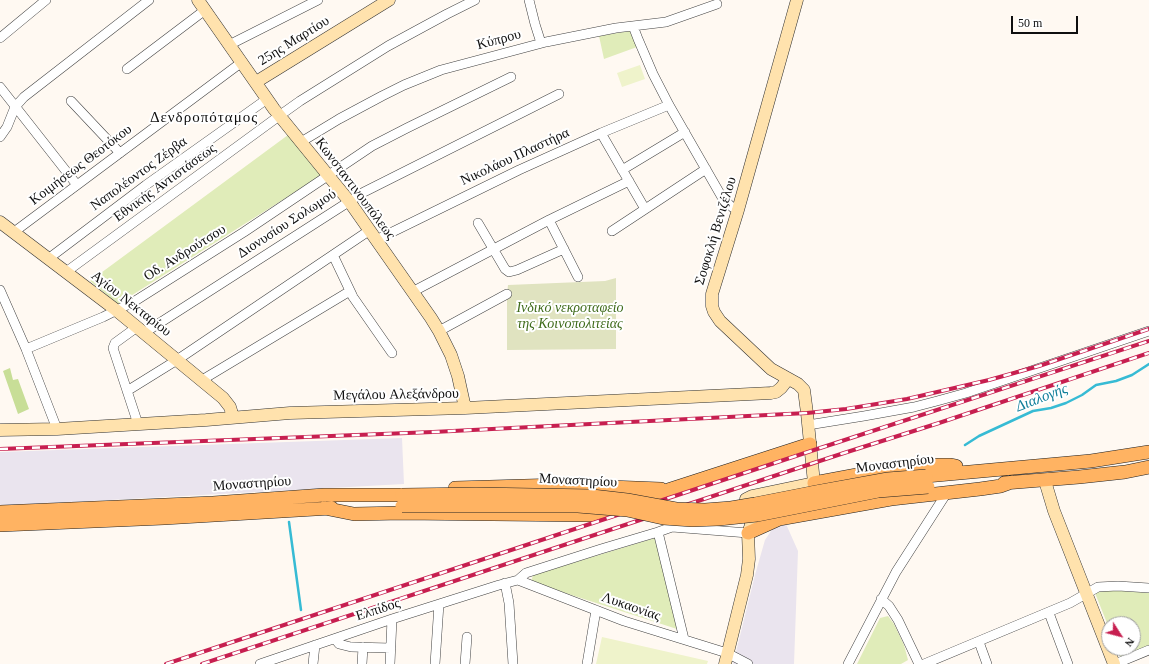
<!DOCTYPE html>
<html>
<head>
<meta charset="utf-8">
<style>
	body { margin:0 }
	#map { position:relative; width:1149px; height:664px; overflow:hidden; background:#fff9f2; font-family:Georgia,serif }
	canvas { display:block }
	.north { position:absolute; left:1101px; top:616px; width:40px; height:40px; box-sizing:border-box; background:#fff; border:1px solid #9f9f9f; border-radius:50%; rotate:126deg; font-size:11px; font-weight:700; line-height:16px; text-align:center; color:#0f0f0f }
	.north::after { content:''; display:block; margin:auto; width:14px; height:18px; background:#c71f50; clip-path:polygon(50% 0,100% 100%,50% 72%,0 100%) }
	.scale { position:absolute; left:1011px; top:16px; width:67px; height:18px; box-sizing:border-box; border:2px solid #0f0f0f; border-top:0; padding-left:5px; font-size:12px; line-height:14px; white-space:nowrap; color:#0f0f0f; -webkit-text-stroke:3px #fff; paint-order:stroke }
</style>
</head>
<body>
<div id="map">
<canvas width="1149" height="664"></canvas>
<div class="north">N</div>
<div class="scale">50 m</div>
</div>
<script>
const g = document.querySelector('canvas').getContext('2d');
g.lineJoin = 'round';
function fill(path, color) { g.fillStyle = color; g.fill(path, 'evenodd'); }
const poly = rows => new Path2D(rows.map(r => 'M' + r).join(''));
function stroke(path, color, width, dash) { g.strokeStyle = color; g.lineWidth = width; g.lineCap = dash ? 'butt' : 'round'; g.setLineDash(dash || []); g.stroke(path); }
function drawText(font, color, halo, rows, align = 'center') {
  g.font = font + ' Georgia,serif'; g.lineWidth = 4; g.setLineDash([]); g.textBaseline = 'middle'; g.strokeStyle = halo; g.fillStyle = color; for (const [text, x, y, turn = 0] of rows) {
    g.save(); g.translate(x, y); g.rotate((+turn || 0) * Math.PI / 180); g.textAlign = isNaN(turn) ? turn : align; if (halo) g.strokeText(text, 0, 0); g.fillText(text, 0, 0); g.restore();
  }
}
fill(poly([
	[402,438,404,484,0,506,0,452],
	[786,524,798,551,794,664,733,664,755,575,765,540,773,528]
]), '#eae4ee');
fill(poly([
	[630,31,637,47,604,59,599,36],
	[288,135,322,175,118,304,90,281],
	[655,538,677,629,531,582,533,575],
	[1108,590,1149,593,1149,645,1120,657,1117,648,1133,648,1133,624,1109,624,1109,628,1095,593,1098,591],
	[888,616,894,624,904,645,908,660,901,664,857,664,880,618]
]), '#e0ecb9');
fill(poly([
	[10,368,13,380,18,379,29,409,18,414,3,371]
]), '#c8de97');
fill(poly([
	[616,278,616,349,507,350,507,294,508,285,605,281]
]), '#e0e3c0');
fill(poly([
	[640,65,645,79,622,87,617,73],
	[602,637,708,661,707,664,596,664]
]), '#eff3cb');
stroke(poly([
	[965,445,979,436,1033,411,1051,408,1066,403,1082,395,1096,385,1116,381,1132,375,1149,364],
	[289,522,301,610]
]), '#37bbd4', 2.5);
const street = poly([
	[529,0,535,24,541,43],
	[633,26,638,39,653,74,669,105,723,199,732,207,738,210],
	[0,38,46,0],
	[229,45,318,0],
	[127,69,205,10],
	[0,87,77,185],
	[71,101,120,153],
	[601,133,645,209],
	[0,137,7,127,15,107,24,97,149,0],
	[301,142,339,119,382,96,404,85,441,70,546,42,616,28,666,22,717,4],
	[622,170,685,132],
	[549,220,578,277],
	[478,223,505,269,509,272,517,270,564,249],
	[612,231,706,169],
	[14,232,242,62],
	[376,240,519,170,601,133,669,105],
	[333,255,353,297,392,353],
	[48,259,146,185,267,99],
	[66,272,279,116,300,101,388,46,447,14,475,0],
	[0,290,26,349,57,429],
	[412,292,549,220,629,181],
	[137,327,115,343,113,348,138,424],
	[439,331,507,294],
	[144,333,364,192,559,94],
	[26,349,103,317,135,301,244,232,372,146,407,128,511,77],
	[202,380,350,291],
	[127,391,177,360,370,230],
	[808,425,864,416,914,407,937,401,966,393,1149,331],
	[658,532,684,639],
	[518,580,526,573,601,549,658,532,672,527,748,533],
	[505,583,509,603,513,664],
	[881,599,889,606,898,620,919,664],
	[1049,613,1068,664],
	[335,639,339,644,351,647,391,648],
	[979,642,987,664],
	[260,664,392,619,499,585,518,580,624,621,727,653,748,664],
	[313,664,315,645],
	[362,664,363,647],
	[390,664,392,619],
	[435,664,439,604],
	[465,664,467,637],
	[587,664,596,610],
	[848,664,896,572,946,494],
	[924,664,1070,603,1098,587,1118,586,1149,588],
	[1115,664,1149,650]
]);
const secondary = poly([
	[198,0,274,109,349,201,431,318,439,331,451,355,458,376,465,408],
	[256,82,389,0],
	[0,222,116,310,223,398,230,407,233,417],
	[0,430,57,429,206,420,290,413,465,408,771,393,776,392,781,388,788,379],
	[1045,481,1054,511,1114,664],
	[725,664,747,575,749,559,748,533,751,525,750,518,746,509,746,499,752,496,814,483,807,413,804,390,798,384,771,369,720,321,714,312,712,306,712,294,738,210,797,0]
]);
const primary = poly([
	[926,476,1091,461,1149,452],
	[814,483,878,471,939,465,951,465,956,466],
	[1004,483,1079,477,1125,472,1149,467],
	[455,488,559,485,661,489],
	[631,502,810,444],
	[324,508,354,514,402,513,584,515,591,515,610,509],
	[0,512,213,503,324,495,402,495],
	[0,525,164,518,332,508],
	[748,533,779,519,891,499,980,489,1001,486,1012,482]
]);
stroke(street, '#424242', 10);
stroke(secondary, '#313131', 13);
stroke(primary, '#202020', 14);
stroke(street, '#fff', 9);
stroke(secondary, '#ffe2ad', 12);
stroke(primary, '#ffb362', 13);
const rail = poly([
	[0,449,433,432,807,413,846,409,907,399,989,380,1039,366,1149,329],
	[166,664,811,451,1149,341],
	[202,664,844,453,939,423,1149,353]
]);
stroke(rail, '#c71f50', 4);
stroke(rail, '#fff', 2.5, [8]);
const primaryBridge = poly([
	[402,495,476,494,592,496,627,500,676,509,705,510,731,508,755,504,816,492,888,479,926,476],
	[402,506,578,506,627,510,663,518,692,520,719,519,757,515,878,491,928,487]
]);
stroke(primaryBridge, '#202020', 14, []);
stroke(primaryBridge, '#ffb362', 13);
drawText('14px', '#0f0f0f', '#fff', [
	["Κύπρου",499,40,-15],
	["25ης Μαρτίου",294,41,-32],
	["Νικολάου Πλαστήρα",515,157,-25],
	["Κοιμήσεως Θεοτόκου",81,165,-37],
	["Ναπολέοντος Ζέρβα",139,174,-36],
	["Εθνικής Αντιστάσεως",165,183,-36],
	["Κωνσταντινουπόλεως",355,189,53],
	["Διονυσίου Σολωμού",287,224,-33],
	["Σοφοκλή Βενιζέλου",716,231,-73],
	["Οδ. Ανδρούτσου",185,253,-32],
	["Αγίου Νεκταρίου",131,304,38],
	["Μεγάλου Αλεξάνδρου",396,395,-1],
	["Μοναστηρίου",895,464,-7],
	["Μοναστηρίου",578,481,3],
	["Μοναστηρίου",252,484,-4],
	["Λυκαονίας",631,607,19],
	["Ελπίδος",378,610,-18]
]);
drawText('italic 14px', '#3f6b1b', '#fff', [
	["Ινδικό νεκροταφείο",570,308],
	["της Κοινοπολιτείας",570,324]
]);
g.letterSpacing = '1px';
drawText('15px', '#0f0f0f', '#fff', [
	["Δενδροπόταμος",204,118]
]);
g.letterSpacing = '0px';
drawText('italic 15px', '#117f9a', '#fff', [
	["Διαλογής",1042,398,-21]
]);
</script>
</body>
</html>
